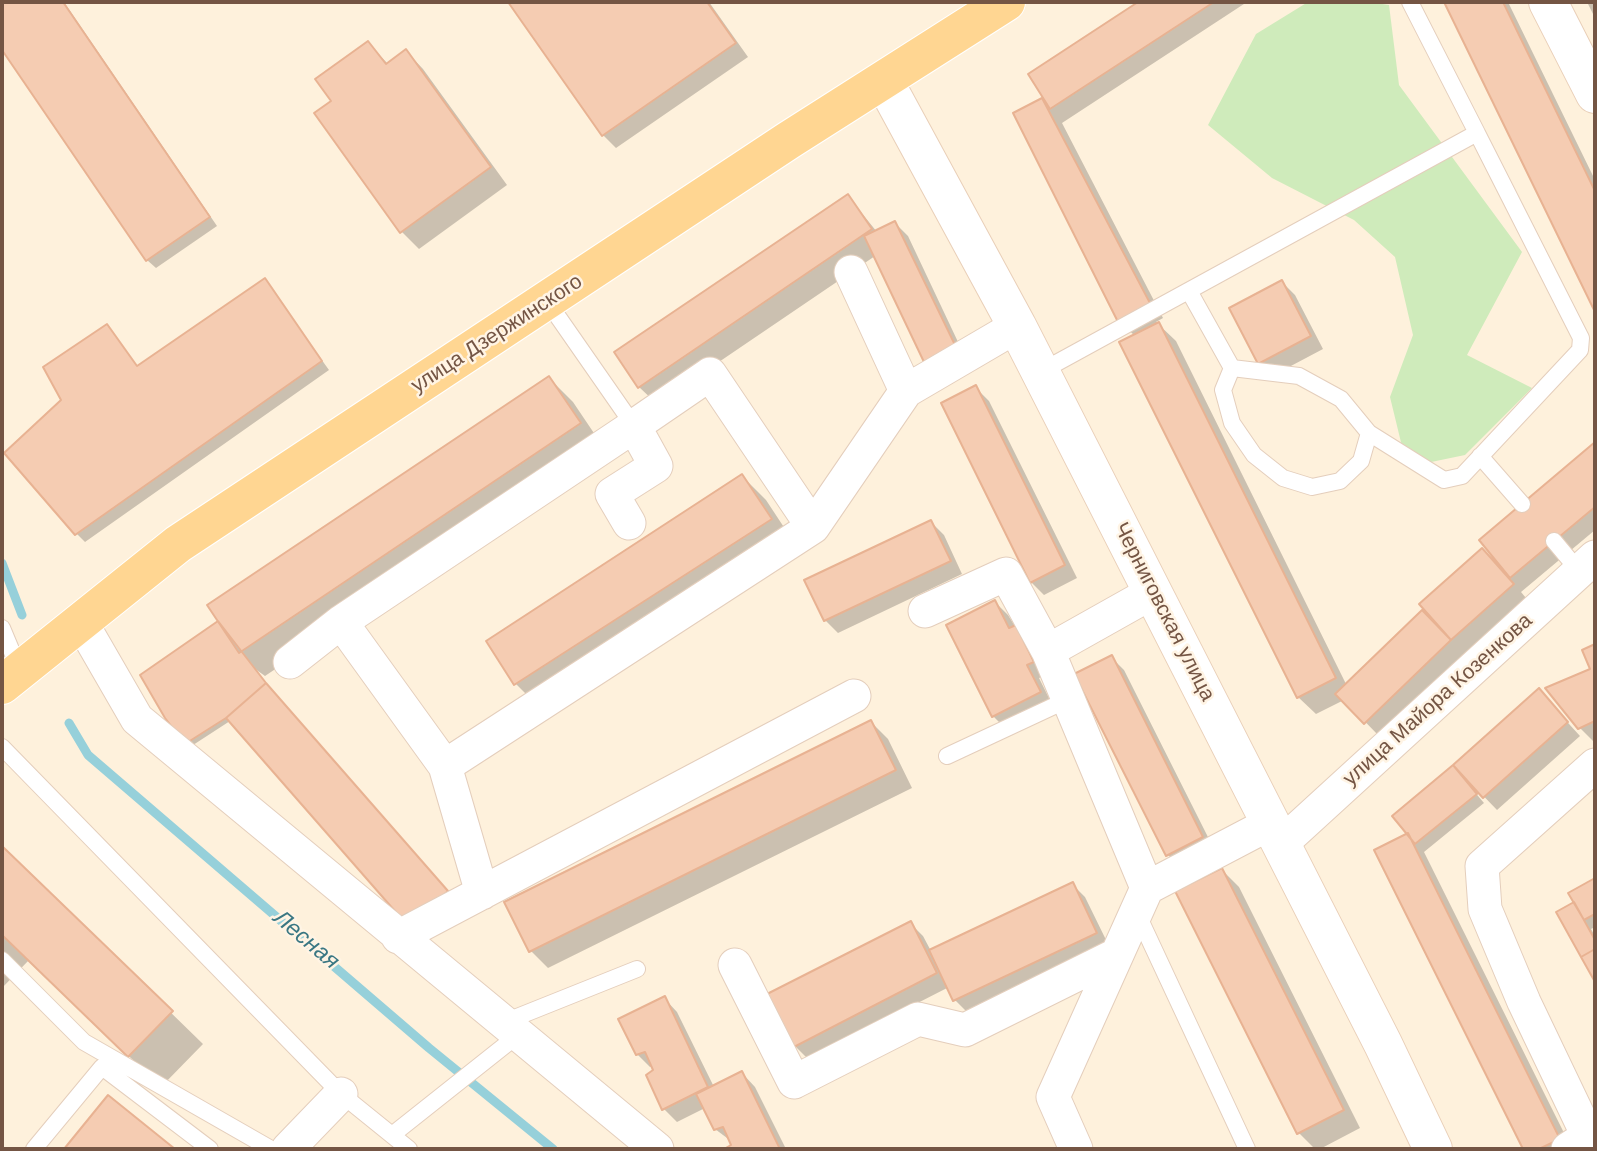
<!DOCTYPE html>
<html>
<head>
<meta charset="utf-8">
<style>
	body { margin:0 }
	#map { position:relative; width:1597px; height:1151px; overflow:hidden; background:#fef1dc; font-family:Arial,sans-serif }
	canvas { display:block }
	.frame { position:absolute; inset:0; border:4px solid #745544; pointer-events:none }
</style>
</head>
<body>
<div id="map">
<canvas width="1597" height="1151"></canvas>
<div class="frame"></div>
</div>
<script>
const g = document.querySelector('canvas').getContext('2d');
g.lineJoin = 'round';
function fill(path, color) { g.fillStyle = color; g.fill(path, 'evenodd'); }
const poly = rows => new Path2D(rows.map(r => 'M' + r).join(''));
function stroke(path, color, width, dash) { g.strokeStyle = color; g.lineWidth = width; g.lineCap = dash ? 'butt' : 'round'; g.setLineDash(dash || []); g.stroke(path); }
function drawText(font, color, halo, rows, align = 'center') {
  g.font = font + ' Arial,sans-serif'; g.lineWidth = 5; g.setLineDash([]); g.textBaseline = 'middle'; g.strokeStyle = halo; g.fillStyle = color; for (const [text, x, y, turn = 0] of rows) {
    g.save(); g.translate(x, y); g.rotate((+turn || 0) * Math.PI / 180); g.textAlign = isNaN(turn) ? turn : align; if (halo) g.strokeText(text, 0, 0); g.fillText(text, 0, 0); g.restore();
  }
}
fill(poly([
	[1308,2,1369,2,1389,5,1399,85,1522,252,1467,355,1532,388,1465,455,1407,467,1390,397,1413,335,1395,257,1354,220,1272,178,1208,125,1256,34]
]), '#cfebbb');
fill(poly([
	[2,2,64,2,217,226,156,268,147,260,2,47],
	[510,2,709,2,748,57,616,148,603,135],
	[1142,2,1247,2,1062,123,1163,318,1156,322,1176,341,1347,686,1422,613,1438,626,1482,550,1502,570,1504,568,1481,540,1595,445,1595,530,1521,592,1526,598,1378,735,1344,700,1316,714,1298,697,1135,336,1119,321,1015,114,1045,98,1030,75],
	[1446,2,1508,2,1595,180,1595,308],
	[1587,2,1595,2,1595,18],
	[368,43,388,64,406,51,423,69,507,185,419,249,402,232,316,114,333,101],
	[848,196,877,232,895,223,908,236,967,361,875,256,657,404,639,387],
	[265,281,329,370,85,542,77,534,63,401,107,326,138,367],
	[1282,282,1295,295,1323,349,1272,376,1259,363],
	[549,378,573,402,604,448,265,676,251,666,464,910,427,942,230,721,190,747,186,743,217,624],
	[976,388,989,401,1077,578,1044,595,1031,582],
	[742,476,766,500,795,544,540,708,516,684,488,642],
	[931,522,944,535,962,574,838,633,825,620],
	[995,602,1008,615,1046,675,1039,678,1053,706,1006,729,993,716],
	[1595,646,1595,743,1579,727,1593,670,1584,651],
	[1111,657,1124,670,1215,851,1181,868,1168,855],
	[1539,691,1580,736,1497,810,1469,781,1467,783,1484,803,1424,852,1572,1149,1525,1149,1376,851,1409,835,1454,767],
	[871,722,888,739,912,788,548,968,531,951],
	[2,848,203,1044,161,1087,29,960,2,988],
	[1222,870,1239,887,1360,1128,1320,1149,1311,1149,1314,1148,1299,1133],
	[1595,880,1595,927,1591,929,1595,936,1595,978,1558,913,1576,903,1571,894],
	[1072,884,1085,897,1109,946,968,1013,955,1000,949,987,808,1059,795,1046,910,923,923,936,931,951],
	[664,998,677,1012,714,1087,742,1073,755,1087,786,1149,727,1149,733,1146,731,1141,715,1129,705,1108,677,1122,664,1109,654,1066,650,1067,637,1054],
	[108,1097,172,1149,66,1149]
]), '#0003');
stroke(poly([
	[2,563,22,615],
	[69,723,88,755,429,1048,553,1149]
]), '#96d0da', 9);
const building = poly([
	[2,2,63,2,210,217,146,261,2,50,2,2],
	[508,2,707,2,736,43,602,136,508,2],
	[1138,2,1214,2,1050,109,1028,74,1138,2],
	[1444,2,1503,2,1595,191,1595,312,1444,2],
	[368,41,386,64,406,49,491,167,400,233,314,113,331,101,315,79,368,41],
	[1042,98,1151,305,1118,322,1013,113,1042,98],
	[848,194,872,229,638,388,614,352,848,194],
	[895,221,956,347,924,362,864,236,895,221],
	[265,278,322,361,75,535,4,453,61,400,43,367,107,324,137,366,265,278],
	[1282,280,1311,336,1258,364,1229,308,1282,280],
	[1159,322,1336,678,1297,698,1119,342,1159,322],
	[549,376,581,423,239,653,207,605,549,376],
	[976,385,1065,565,1030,583,941,403,976,385],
	[1595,442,1595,507,1510,578,1479,540,1595,442],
	[742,474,772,519,514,685,486,641,742,474],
	[931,520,951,561,824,621,804,580,931,520],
	[1482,548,1514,584,1451,640,1419,604,1482,548],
	[995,600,1009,628,1016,625,1034,662,1027,665,1041,692,992,717,946,625,995,600],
	[1422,610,1451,640,1364,724,1335,694,1422,610],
	[218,621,266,683,226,718,185,744,165,718,140,675,218,621],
	[1595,644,1595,721,1578,729,1545,688,1590,669,1582,650,1595,644],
	[1112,655,1203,837,1166,856,1074,674,1112,655],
	[266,683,448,891,408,926,226,718,266,683],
	[1539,688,1568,722,1483,798,1453,765,1539,688],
	[871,720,896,770,529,952,504,902,871,720],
	[1453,765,1477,794,1415,844,1392,816,1453,765],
	[1408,833,1560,1139,1539,1149,1523,1149,1374,850,1408,833],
	[2,846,173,1011,128,1057,2,935,2,846],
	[1222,868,1344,1110,1297,1134,1175,891,1222,868],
	[1595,878,1595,914,1584,920,1568,893,1595,878],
	[1073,882,1097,933,953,1001,929,950,1073,882],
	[1574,902,1595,940,1595,949,1581,957,1556,912,1574,902],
	[911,921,937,973,794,1047,767,994,911,921],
	[1595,949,1595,982,1581,957,1595,949],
	[665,996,708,1087,662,1110,646,1075,653,1070,645,1052,636,1055,618,1019,665,996],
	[742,1071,780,1149,724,1149,731,1145,723,1127,714,1130,696,1094,742,1071],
	[108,1095,175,1149,64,1149,108,1095]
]);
fill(building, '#f5ccb2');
stroke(building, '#e8b292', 2);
const lane = poly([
	[1189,291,1232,368,1299,376,1341,399,1369,433,1444,480,1462,476,1580,350,1581,338,1477,133],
	[547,301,634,426],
	[1232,368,1223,390,1232,423,1254,455,1283,478,1312,487,1340,481,1361,461,1369,433],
	[1040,372,1477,133,1410,2],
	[1480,456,1522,504],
	[1554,541,1579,571],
	[2,628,20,671],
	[2,747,341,1094,409,1149],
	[947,756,1069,699],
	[1137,913,1247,1149],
	[2,960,84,1042,271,1149],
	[502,1023,637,969],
	[392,1135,518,1035],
	[34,1149,102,1067,210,1149]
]);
const street = poly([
	[851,272,906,391,1017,326],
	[813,527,906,391],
	[925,611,1006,574,1048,651],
	[81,622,137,719,657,1149],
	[290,662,341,622],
	[445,766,813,527,710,374,634,426],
	[1281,844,1595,557],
	[1147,888,1048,651,1153,592],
	[482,893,445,766,341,622,634,426,656,466,612,494,629,523],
	[398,937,854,696],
	[735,965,794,1082,918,1019,965,1030,1116,955],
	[288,1149,341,1094],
	[1076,1149,1053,1097,1147,888,1271,823],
	[1568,1149,1588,1136,1524,1002,1485,909,1482,866,1595,765]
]);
const secondary = poly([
	[1548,2,1595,94],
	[884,81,1017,326,1383,1044,1433,1149]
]);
const primary = poly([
	[2,685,178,544,789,140,1006,2]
]);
stroke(lane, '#e4cebc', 18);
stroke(street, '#e4cebc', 35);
stroke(secondary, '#e9cfb8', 40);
stroke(primary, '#fff', 40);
stroke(lane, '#fff', 16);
stroke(street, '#fff', 33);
stroke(secondary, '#fff', 38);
stroke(primary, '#ffd692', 38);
drawText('21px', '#745544', '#fff4e4', [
	["улица Дзержинского",497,334,-33],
	["Черниговская улица",1164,612,63],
	["улица Майора Козенкова",1438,700,-42]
]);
drawText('italic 23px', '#3a7783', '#fff4e4', [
	["Лесная",306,940,40]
]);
</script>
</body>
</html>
